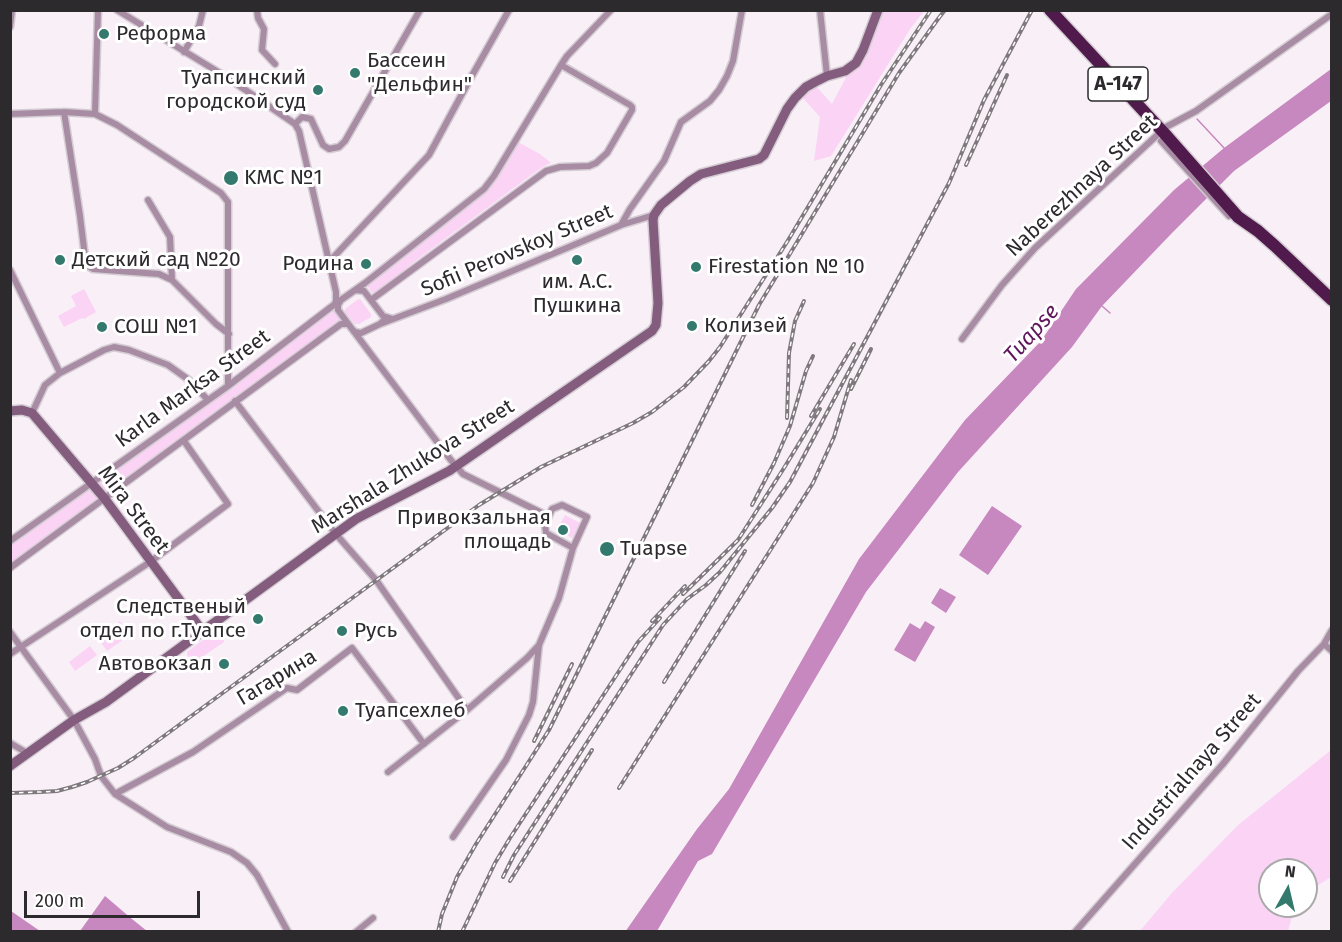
<!DOCTYPE html>
<html>
<head>
<meta charset="utf-8">
<style>
	body { margin:0 }
	#map { position:relative; width:1342px; height:942px; overflow:hidden; background:#f9eff7; font-family:"Fira Sans",sans-serif }
	canvas { display:block }
	.frame { position:absolute; inset:0; border:12px solid #2d2a2d; pointer-events:none }
	.north { position:absolute; left:1258px; top:858px; width:60px; height:60px; box-sizing:border-box; background:#fff; border:2px solid #abaaab; border-radius:50%; rotate:8deg; font-size:16px; font-weight:700; line-height:24px; text-align:center; color:#2d2a2d }
	.north::after { content:''; display:block; margin:auto; width:21px; height:27px; background:#34796d; clip-path:polygon(50% 0,100% 100%,50% 72%,0 100%) }
	.scale { position:absolute; left:24px; top:891px; width:176px; height:27px; box-sizing:border-box; border:3px solid #2d2a2d; border-top:0; padding-left:8px; font-size:18px; line-height:21px; white-space:nowrap; color:#2d2a2d; -webkit-text-stroke:4px #fff; paint-order:stroke }
</style>
</head>
<body>
<div id="map">
<canvas width="1342" height="942"></canvas>
<div class="frame"></div>
<div class="north">N</div>
<div class="scale">200 m</div>
</div>
<script>
const g = document.querySelector('canvas').getContext('2d');
g.lineJoin = 'round';
function fill(path, color) { g.fillStyle = color; g.fill(path, 'evenodd'); }
const poly = rows => new Path2D(rows.map(r => 'M' + r).join(''));
function stroke(path, color, width, dash) { g.strokeStyle = color; g.lineWidth = width; g.lineCap = dash ? 'butt' : 'round'; g.setLineDash(dash || []); g.stroke(path); }
function drawText(font, color, halo, rows, align = 'center') {
  g.font = font + ' "Fira Sans",sans-serif'; g.lineWidth = 6; g.setLineDash([]); g.textBaseline = 'middle'; g.strokeStyle = halo; g.fillStyle = color; for (const [text, x, y, turn = 0] of rows) {
    g.save(); g.translate(x, y); g.rotate((+turn || 0) * Math.PI / 180); g.textAlign = isNaN(turn) ? turn : align; if (halo) g.strokeText(text, 0, 0); g.fillText(text, 0, 0); g.restore();
  }
}
fill(poly([
	[881,11,924,11,910,29,831,156,814,161,820,117,801,96,815,85,832,104],
	[516,141,540,154,551,163,544,166,530,176,418,259,375,294,371,292,368,287,368,282,484,190],
	[84,289,96,312,84,319,82,318,64,327,58,316,76,306,71,296],
	[360,299,371,314,371,317,359,324,355,324,345,312,345,309,357,300],
	[333,307,342,321,11,565,11,546],
	[565,515,580,523,572,538,557,530],
	[120,621,130,635,107,651,97,637],
	[216,630,224,639,224,642,195,662,192,662,187,655,187,652],
	[90,646,97,655,75,671,69,662],
	[1331,750,1331,877,1306,893,1306,870,1270,870,1270,906,1295,906,1288,931,1140,931,1171,894,1237,826]
]), '#fbd3f5');
fill(poly([
	[1331,69,1331,101,1234,171,1172,233,1102,306,1072,347,958,472,866,592,712,854,698,861,657,931,625,932,697,829,729,789,859,559,965,420,1041,341,1076,289,1174,190,1224,148],
	[992,506,1022,526,988,575,959,555],
	[940,588,956,597,946,613,931,603],
	[925,621,935,627,915,662,894,650,910,623,920,629],
	[105,896,132,919,147,931,80,931],
	[11,911,40,931,11,931]
]), '#c688be');
stroke(poly([
	[1197,119,1225,149],
	[1102,306,1110,313]
]), '#c688be', 1.5);
const street = poly([
	[117,10,228,78,295,124,299,131,336,292,336,301,334,305],
	[257,10,258,18,264,29,262,50,275,64],
	[820,10,827,76],
	[10,27,12,10],
	[184,52,199,26,203,10],
	[64,112,80,216,86,265,93,269,159,274,172,280],
	[10,114,64,112,95,114,117,125,221,193,228,202,228,386],
	[95,114,98,10],
	[295,124,302,117,311,119,323,145,329,149,339,147,345,141,420,10],
	[1161,141,1229,216],
	[148,200,170,237,172,280,216,324,229,334],
	[621,225,630,209,664,161,681,122,710,101,719,90,727,76,733,61,742,10],
	[329,262,429,155,469,81,509,10],
	[10,270,60,373],
	[356,290,364,291,383,316,393,319],
	[341,300,338,305,338,310,352,329,355,332,360,333],
	[371,300,546,171,560,167,589,166,596,163,607,153,632,110,632,107,630,105,561,65],
	[380,324,446,299,621,225,654,215],
	[352,329,450,459,463,474,548,516],
	[359,334,380,324,382,322],
	[962,339,1002,285,1035,248,1166,127,1196,111,1332,14],
	[235,401,335,533,376,580,467,710],
	[32,413,45,385,60,373,104,350,114,347,129,350,168,365,189,380,208,400],
	[10,541,228,386,331,307,365,283,484,189,494,176,561,65,567,56,611,10],
	[10,568,341,324,348,324],
	[10,632,74,720,95,759,101,776,115,794,167,827,231,852,247,863,257,875,288,932],
	[1324,644,1332,651],
	[10,654,150,562,228,504,184,441],
	[10,743,27,753],
	[388,772,467,710,527,658,539,645,559,598,573,548,587,517,562,505,552,509,545,525,546,533,573,548],
	[115,794,193,752,287,688,297,690,352,648,424,744],
	[453,837,506,760,529,715,533,702,539,645],
	[356,932,373,918],
	[1075,932,1223,764,1298,671,1324,644,1332,630]
]);
const secondary = poly([
	[10,411,22,410,32,413,105,499,203,632],
	[10,766,74,720,106,702,356,519,449,471,652,331,656,325,658,303,653,220,654,215,661,205,690,181,701,174,759,159,764,155,787,109,795,98,806,87,815,82,827,76,845,71,856,63,863,50,878,10]
]);
const highway = poly([
	[1050,10,1164,133,1238,217,1258,231,1275,246,1332,300]
]);
stroke(street, '#d4ccd3', 9);
stroke(secondary, '#d4ccd3', 12);
stroke(highway, '#d4ccd3', 15);
stroke(street, '#a88ca4', 6);
stroke(secondary, '#835c7e', 9);
stroke(highway, '#501b4c', 12);
const rail = poly([
	[966,165,1007,75],
	[851,389,871,349],
	[811,416,854,344],
	[787,418,789,353,795,321,804,301],
	[752,505,774,463,790,426,806,371,813,356],
	[683,594,738,540,784,468,820,409],
	[652,621,685,586],
	[664,682,745,551],
	[534,741,572,664],
	[619,788,813,483,834,437,851,380],
	[10,793,40,792,57,791,72,787,87,782,118,768,134,758,479,505,541,467,633,423,652,412,684,387,709,361,720,347,787,242,881,85,931,10],
	[503,877,514,855,663,625,687,599,706,585,720,572,772,508,790,482,949,183,984,100,1032,10],
	[510,881,592,750],
	[438,932,442,914,457,877,476,844,549,730,759,305,899,73,938,19,945,10],
	[462,932,495,863,510,838,638,642,660,618]
]);
stroke(rail, '#7f797e', 4);
stroke(rail, '#fff', 1.5, [4.5]);
for (const [x, y, r, color] of [
	[104,34,6,"#34796d"],
	[355,73,6,"#34796d"],
	[318,90,6,"#34796d"],
	[231,178,8,"#34796d"],
	[60,260,6,"#34796d"],
	[577,260,6,"#34796d"],
	[366,264,6,"#34796d"],
	[696,267,6,"#34796d"],
	[692,326,6,"#34796d"],
	[102,327,6,"#34796d"],
	[563,530,6,"#34796d"],
	[607,549,8,"#34796d"],
	[258,619,6,"#34796d"],
	[342,631,6,"#34796d"],
	[224,664,6,"#34796d"],
	[343,711,6,"#34796d"]
]) { const dot = new Path2D(); dot.arc(x, y, r, 0, 2 * Math.PI); g.fillStyle = color; g.fill(dot); stroke(dot, '#fff', 2); }
for (const [x, y, w] of [
	[1118,84,60]
]) { const box = new Path2D(); box.roundRect(x - w / 2, y - 17, w, 34, 4.5); g.fillStyle = '#fff'; g.fill(box); stroke(box, '#2d2a2d', 1.5); }
drawText('bold 20px', '#2d2a2d', null, [
	["А-147",1118,84]
]);
drawText('21px', '#2d2a2d', '#fff', [
	["Реформа",116,34],
	["Бассеин",367,61],
	["\"Дельфин\"",367,85],
	["Туапсинский",306,78,"right"],
	["городской суд",306,102,"right"],
	["KMC №1",244,178],
	["Детский сад №20",72,260],
	["Родина",354,264,"right"],
	["Firestation № 10",708,267],
	["им. А.С.",577,282,"center"],
	["Пушкина",577,306,"center"],
	["Колизей",704,326],
	["СОШ №1",114,327],
	["Привокзальная",551,518,"right"],
	["площадь",551,542,"right"],
	["Tuapse",620,549],
	["Следственый",246,607,"right"],
	["отдел по г.Туапсе",246,631,"right"],
	["Русь",354,631],
	["Автовокзал",212,664,"right"],
	["Туапсехлеб",355,711]
], 'left');
drawText('21px', '#2d2a2d', '#fff', [
	["Naberezhnaya Street",1082,186,-43],
	["Sofii Perovskoy Street",517,251,-23],
	["Karla Marksa Street",193,389,-36],
	["Marshala Zhukova Street",413,467,-32],
	["Mira Street",133,510,53],
	["Гагарина",277,678,-31],
	["Industrialnaya Street",1192,772,-49]
]);
drawText('italic 22px', '#60165b', '#fff', [
	["Tuapse",1032,334,-48]
]);
</script>
</body>
</html>
